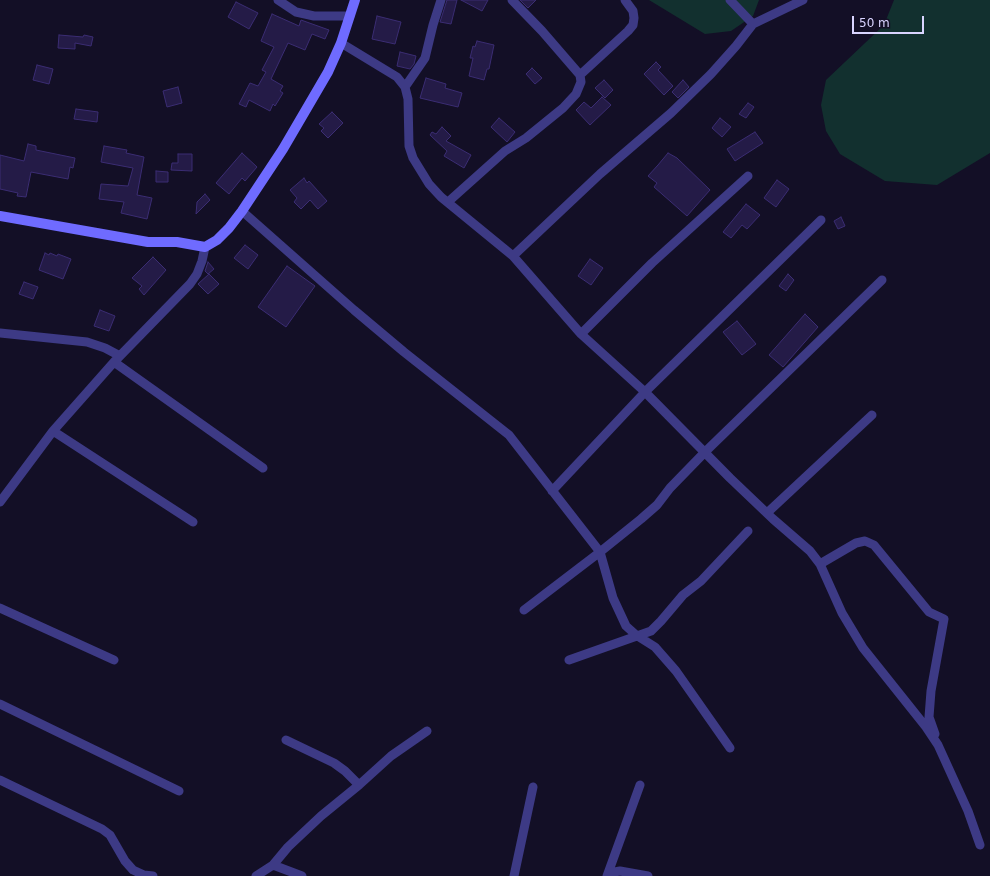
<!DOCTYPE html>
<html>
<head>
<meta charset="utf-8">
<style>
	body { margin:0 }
	#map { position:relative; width:990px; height:876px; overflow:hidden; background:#130f26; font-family:"DejaVu Sans",sans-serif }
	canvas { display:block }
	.scale { position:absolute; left:852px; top:16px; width:72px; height:18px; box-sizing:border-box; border:2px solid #d9d4ff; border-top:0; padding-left:5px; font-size:12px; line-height:14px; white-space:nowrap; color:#d9d4ff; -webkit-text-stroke:3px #130f26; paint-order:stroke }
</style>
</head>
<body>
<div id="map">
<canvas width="990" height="876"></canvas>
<div class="scale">50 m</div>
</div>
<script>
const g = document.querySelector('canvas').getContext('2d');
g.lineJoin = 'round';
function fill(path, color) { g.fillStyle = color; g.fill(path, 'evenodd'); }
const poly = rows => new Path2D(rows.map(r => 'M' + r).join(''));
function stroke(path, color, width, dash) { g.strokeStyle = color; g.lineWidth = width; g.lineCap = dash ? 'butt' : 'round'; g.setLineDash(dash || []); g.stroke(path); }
fill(poly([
	[649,0,759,0,753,16,731,31,705,34],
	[894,0,990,0,990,153,937,185,885,181,840,154,826,131,821,105,826,80,884,25]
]), '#12302f');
const building = poly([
	[447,0,457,0,451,24,440,22,447,0],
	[461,0,488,0,482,11,461,0],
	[520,0,536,0,528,8,520,0],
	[236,2,258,13,249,29,228,17,236,2],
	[272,14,299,26,301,20,329,30,325,39,312,34,305,50,288,43,271,79,283,86,280,91,283,93,275,106,273,104,270,111,249,100,246,107,239,104,250,83,258,86,266,72,262,70,274,47,261,41,272,14],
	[377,16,401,22,395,44,372,39,377,16],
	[59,35,83,37,84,35,93,37,91,46,75,43,75,49,58,48,59,35],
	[477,41,494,45,489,69,487,69,484,80,469,76,473,58,470,58,473,46,475,47,477,41],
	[400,52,416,56,414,64,410,69,397,66,400,52],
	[656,62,661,67,658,70,673,86,664,95,644,74,656,62],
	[37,65,53,69,49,84,33,80,37,65],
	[532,68,542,78,535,84,526,74,532,68],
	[426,78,446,84,445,88,462,93,458,107,420,98,426,78],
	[604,80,613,90,605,98,595,88,604,80],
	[683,80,689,87,678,98,672,92,683,80],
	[178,87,182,103,167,107,163,91,178,87],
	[602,97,611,105,590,125,576,110,584,102,591,108,602,97],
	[748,103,754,107,746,118,739,114,748,103],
	[76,109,98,112,97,122,74,119,76,109],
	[332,112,343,123,328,138,321,131,324,128,319,124,332,112],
	[499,118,515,132,507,142,491,127,499,118],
	[720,118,731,127,722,137,712,128,720,118],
	[442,127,451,136,446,141,471,155,464,168,444,156,447,151,430,135,432,132,436,134,442,127],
	[755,132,763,143,735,161,727,149,755,132],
	[28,144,36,146,36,150,75,158,73,168,70,167,68,179,31,172,26,197,17,196,18,193,0,189,0,155,24,161,28,144],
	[104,146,127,150,126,153,144,157,137,195,152,198,147,219,121,213,124,202,99,199,101,184,128,186,133,168,101,162,104,146],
	[242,153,257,167,245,181,242,178,229,194,216,183,242,153],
	[668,153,677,158,710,190,687,216,654,187,657,183,648,176,658,165,668,153],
	[178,154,192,154,192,171,171,170,172,163,178,163,178,154],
	[156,171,168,172,168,182,156,182,156,171],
	[304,178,307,183,309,181,327,201,318,209,310,200,301,209,294,202,297,198,290,190,304,178],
	[777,180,789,189,776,207,764,198,777,180],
	[205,194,210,200,196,214,197,202,205,194],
	[746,204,760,215,747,229,742,225,731,238,723,232,746,204],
	[841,217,845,226,838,229,834,221,841,217],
	[245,245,258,255,248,269,234,258,245,245],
	[45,253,49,255,50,253,57,256,58,254,71,259,63,279,39,270,45,253],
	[153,257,166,270,144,295,139,289,142,286,132,278,153,257],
	[590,259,603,268,591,285,578,276,590,259],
	[208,262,214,269,208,274,205,271,208,262],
	[287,266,315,286,286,327,258,307,287,266],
	[209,274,219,284,208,294,198,284,209,274],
	[788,274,794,280,786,291,779,286,788,274],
	[24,282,38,287,33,299,19,294,24,282],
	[100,310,115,316,109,331,94,326,100,310],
	[805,314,818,327,783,367,769,355,805,314],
	[737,321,756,344,742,355,723,332,737,321]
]);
fill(building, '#241b47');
stroke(building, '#3b2d73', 1);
stroke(poly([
	[278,0,296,12,314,16,350,16],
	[730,0,753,24],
	[341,43,397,77,405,87,408,99,409,146,413,158,429,184,441,197,513,256,581,334,645,392,730,478,773,519,810,551,820,564,842,613,863,648,926,727,938,745,968,811,980,845],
	[580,75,628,31,633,25,634,18,633,11,625,0],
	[405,87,425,58,433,25,441,0],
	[448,202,505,151,526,138,563,108,576,94,581,82,580,75,542,31,512,0],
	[242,211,354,310,404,352,509,435,600,552,613,598,626,626,636,635,655,647,676,671,730,748],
	[513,256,600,174,671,113,711,74,736,46,753,24,803,0],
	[0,333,87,342,105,348,120,356],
	[581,334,652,263,748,176],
	[114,362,263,468],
	[53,431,193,522],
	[552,491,645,392,821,220],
	[0,502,53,431,114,362,190,284,197,274,202,261,205,247],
	[767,513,872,415],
	[820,564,856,543,865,541,874,545,929,612,944,619,931,691,929,717,935,734],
	[0,608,114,660],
	[524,610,600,552,641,519,657,505,670,488,705,452,882,280],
	[569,660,651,631,661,621,683,595,701,581,748,531],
	[0,704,179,791],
	[286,740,334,763,345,771,359,785],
	[0,780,102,829,110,835,125,861,133,870,144,875,153,876],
	[273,865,302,876],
	[609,873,620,871,648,876],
	[256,876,273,865,288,847,321,816,359,785,391,756,427,731],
	[514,876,533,787],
	[607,876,640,785]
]), '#3d3a85', 9);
stroke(poly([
	[0,216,148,242,177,242,205,247,217,240,229,228,242,211,283,149,314,96,328,72,341,43,355,0]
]), '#6f6bff', 10);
</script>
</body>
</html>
